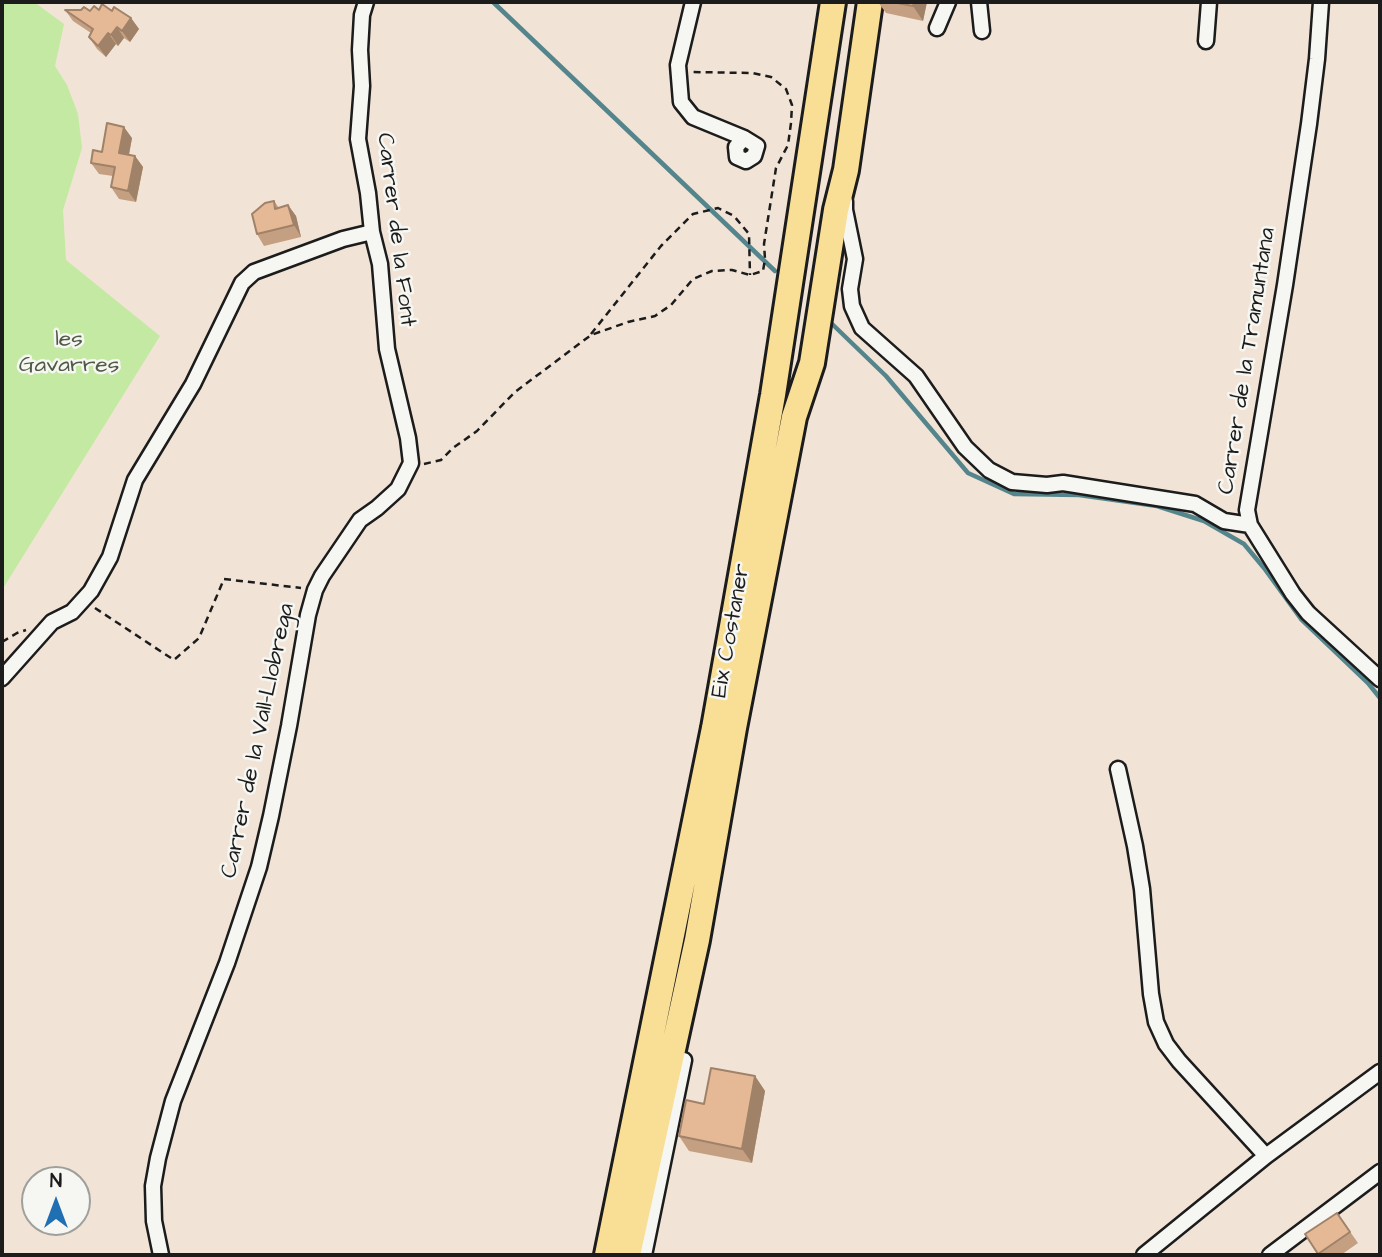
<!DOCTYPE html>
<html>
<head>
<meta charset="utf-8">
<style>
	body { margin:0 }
	#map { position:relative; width:1382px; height:1257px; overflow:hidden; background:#f1e4d6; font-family:"Architects Daughter",sans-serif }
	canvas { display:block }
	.frame { position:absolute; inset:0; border:4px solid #1c1c1c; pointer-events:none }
	.north { position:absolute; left:21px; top:1166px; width:70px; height:70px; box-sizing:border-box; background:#f6f6f2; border:2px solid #9f9f9c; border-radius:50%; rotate:0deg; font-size:19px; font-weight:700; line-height:28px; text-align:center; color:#1c1c1c }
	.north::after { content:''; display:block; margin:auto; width:24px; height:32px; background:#1f6fb2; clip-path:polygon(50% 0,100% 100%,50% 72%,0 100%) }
</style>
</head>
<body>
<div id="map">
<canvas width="1382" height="1257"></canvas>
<div class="frame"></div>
<div class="north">N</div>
</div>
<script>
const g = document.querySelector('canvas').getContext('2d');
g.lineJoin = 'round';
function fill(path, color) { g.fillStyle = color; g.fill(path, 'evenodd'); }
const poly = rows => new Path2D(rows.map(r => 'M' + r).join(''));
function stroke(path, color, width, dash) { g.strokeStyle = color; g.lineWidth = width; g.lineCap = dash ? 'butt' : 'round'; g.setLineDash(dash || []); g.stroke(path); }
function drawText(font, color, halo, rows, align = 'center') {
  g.font = font + ' "Architects Daughter",sans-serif'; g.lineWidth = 5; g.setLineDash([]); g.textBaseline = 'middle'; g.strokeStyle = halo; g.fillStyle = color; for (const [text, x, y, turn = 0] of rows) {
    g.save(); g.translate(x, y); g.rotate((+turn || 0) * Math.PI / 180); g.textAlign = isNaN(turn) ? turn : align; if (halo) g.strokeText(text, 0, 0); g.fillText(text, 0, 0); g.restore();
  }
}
fill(poly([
	[2,2,34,2,64,24,55,66,67,85,78,114,82,148,63,210,66,260,160,336,2,590]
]), '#c3e9a3');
stroke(poly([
	[493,2,775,271],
	[830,322,886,376,968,473,1014,494,1079,495,1157,506,1204,521,1244,544,1264,568,1301,619,1368,683,1380,698]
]), '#55858c', 4.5);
const minor = poly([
	[693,2,678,65,681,102,693,117,744,138,757,146,754,156,746,161,737,157,736,147,744,138],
	[979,2,982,31],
	[1321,2,1317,59,1309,124,1285,285,1247,510,1250,525,1293,594,1308,613,1380,679],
	[937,28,948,2],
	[1206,41,1209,2],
	[845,201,845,210,855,259,850,289,852,306,862,328,916,376,965,447,989,470,1012,482,1047,485,1063,483,1195,504,1224,521,1250,525],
	[2,678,52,622,72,612,91,591,110,557,135,480,193,384,242,283,254,272,343,239,372,232],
	[1118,769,1135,846,1142,889,1151,994,1156,1022,1166,1044,1179,1061,1266,1156],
	[161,1255,154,1221,153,1186,158,1158,173,1101,227,963,259,867,271,816,289,726,308,615,315,590,322,576,360,520,377,508,398,489,411,463,408,438,387,349,380,264,372,232,368,193,358,139,362,86,360,50,362,15,366,2],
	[644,1255,684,1060],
	[1144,1255,1266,1156,1380,1072],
	[1270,1255,1380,1172]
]);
const motorway = poly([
	[607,1255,714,728,773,395,833,2],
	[628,1255,697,940,734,728,794,417,812,363,836,210,846,170,870,2]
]);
stroke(minor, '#1c1c1c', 19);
stroke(motorway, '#1c1c1c', 30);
stroke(poly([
	[591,334,661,246,693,214,718,208,734,216,749,234,750,275],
	[424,464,441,460,453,448,477,431,515,392,591,335,628,322,655,316,671,305,693,279,712,271,732,270,750,275,763,271,765,259,764,244,776,168,788,145,791,123,792,105,786,89,771,77,752,73,692,72],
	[95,608,174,660,199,638,224,579,301,588],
	[2,642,17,633,26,630]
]), '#1c1c1c', 2.5, [7, 5]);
stroke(minor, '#f6f6f2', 14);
stroke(motorway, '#f9df96', 24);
fill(poly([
	[878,2,927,2,923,21,886,13],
	[65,10,90,11,112,11,131,18,139,29,130,42,124,38,118,46,116,44,106,57,97,49,89,37,91,33,73,21],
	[132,138,129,155,135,156,143,167,136,202,119,199,111,187,113,176,99,174,91,163],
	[274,201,279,208,288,205,296,216,301,237,264,246,257,234],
	[755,1076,765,1091,752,1163,689,1151,679,1136,704,1104],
	[1337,1213,1358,1243,1341,1255,1319,1255,1305,1234]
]), '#c59f81');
fill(poly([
	[914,2,927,2,923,21,913,6],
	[131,18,139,29,130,42,122,31],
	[117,27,124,38,118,46,111,35],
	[108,33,116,44,106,57,98,46],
	[124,127,132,138,127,164,119,153],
	[135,156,143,167,136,202,128,191],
	[288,205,296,216,301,237,294,225],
	[755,1076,765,1091,752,1163,742,1149]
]), '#a08269');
const building = poly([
	[892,2,914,2,913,6,892,2],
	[102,4,112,11,114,7,131,18,122,31,117,27,111,35,108,33,98,46,89,37,93,29,65,10,81,10,84,7,90,11,94,6,99,10,102,4],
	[107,123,124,127,119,153,135,156,128,191,111,187,115,167,91,163,93,150,102,152,107,123],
	[274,201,275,209,288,205,294,225,257,234,252,214,265,203,274,201],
	[711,1068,755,1076,742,1149,679,1136,686,1100,704,1104,711,1068],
	[1337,1213,1350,1232,1318,1254,1305,1234,1337,1213]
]);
fill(building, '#e5b996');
stroke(building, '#a08269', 2);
drawText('23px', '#1c1c1c', '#f6f6f2', [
	["Carrer de la Font",395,230,83],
	["Carrer de la Tramuntana",1248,361,-81],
	["Eix Costaner",732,631,-80],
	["Carrer de la Vall-Llobrega",259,741,-78]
]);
drawText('23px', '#4e5a44', '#f6f6f2', [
	["les",69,340],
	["Gavarres",69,366]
]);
</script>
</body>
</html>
